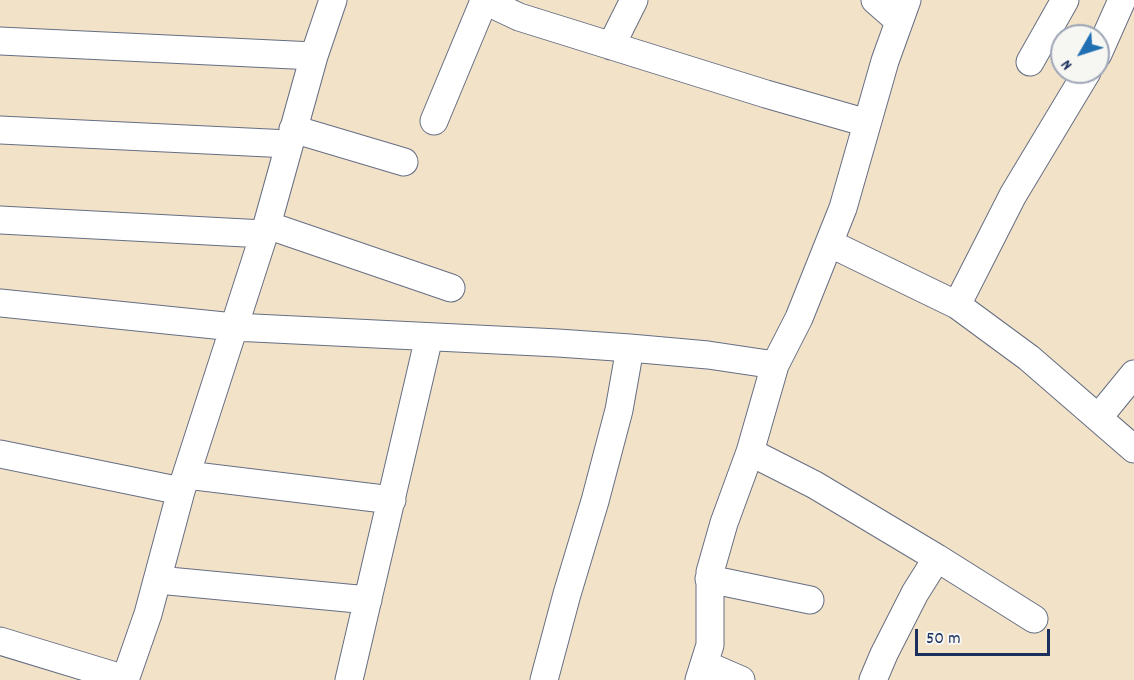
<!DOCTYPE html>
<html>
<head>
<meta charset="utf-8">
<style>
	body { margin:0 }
	#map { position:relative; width:1134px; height:680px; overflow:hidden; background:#f2e2c8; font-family:Dekko,sans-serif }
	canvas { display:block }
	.north { position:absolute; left:1050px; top:24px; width:60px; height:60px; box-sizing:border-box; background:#f6f6f2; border:2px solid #9ea6b7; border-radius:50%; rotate:231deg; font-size:16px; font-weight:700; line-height:24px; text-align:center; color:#1b2f5e }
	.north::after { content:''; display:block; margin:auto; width:21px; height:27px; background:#1f6fb2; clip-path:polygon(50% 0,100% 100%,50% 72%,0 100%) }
	.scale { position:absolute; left:915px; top:629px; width:135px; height:27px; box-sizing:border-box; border:3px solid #1b2f5e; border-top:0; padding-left:8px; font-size:18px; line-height:21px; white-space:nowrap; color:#1b2f5e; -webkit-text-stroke:4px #f6f6f2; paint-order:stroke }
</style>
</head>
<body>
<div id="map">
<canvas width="1134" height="680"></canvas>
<div class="north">N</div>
<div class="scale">50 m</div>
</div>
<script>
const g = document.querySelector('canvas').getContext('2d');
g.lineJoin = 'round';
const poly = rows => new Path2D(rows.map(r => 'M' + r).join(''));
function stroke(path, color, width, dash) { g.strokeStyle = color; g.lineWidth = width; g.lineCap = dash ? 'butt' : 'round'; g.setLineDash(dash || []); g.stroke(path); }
const minor = poly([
	[483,0,519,17,766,94,867,123],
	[875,0,899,21],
	[0,41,314,56],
	[611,46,634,0],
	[1098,54,1122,0],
	[1030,62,1065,0],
	[434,121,484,1],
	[293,129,404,162],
	[0,130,289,144],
	[0,220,264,234],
	[267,225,451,288],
	[829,243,957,305,1029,358,1134,449],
	[0,303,234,327,558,343,630,348,708,355,775,365],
	[957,305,1013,195,1087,72],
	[1098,418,1134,374],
	[750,452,815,485,937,558,1034,619],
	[0,454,181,491],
	[187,475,392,500],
	[709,579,810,600],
	[158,580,368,600],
	[0,641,125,679],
	[704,664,741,680],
	[125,680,148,614,181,491,267,225,314,56,333,0],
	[349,680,429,337],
	[544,680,567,594,595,501,619,410,630,348],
	[699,680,710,645,710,572,724,523,750,452,775,365,799,318,843,208,885,61,907,0],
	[873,680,884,654,915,593,937,558]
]);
stroke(minor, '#666e83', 29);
stroke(minor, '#fff', 27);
</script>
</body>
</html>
